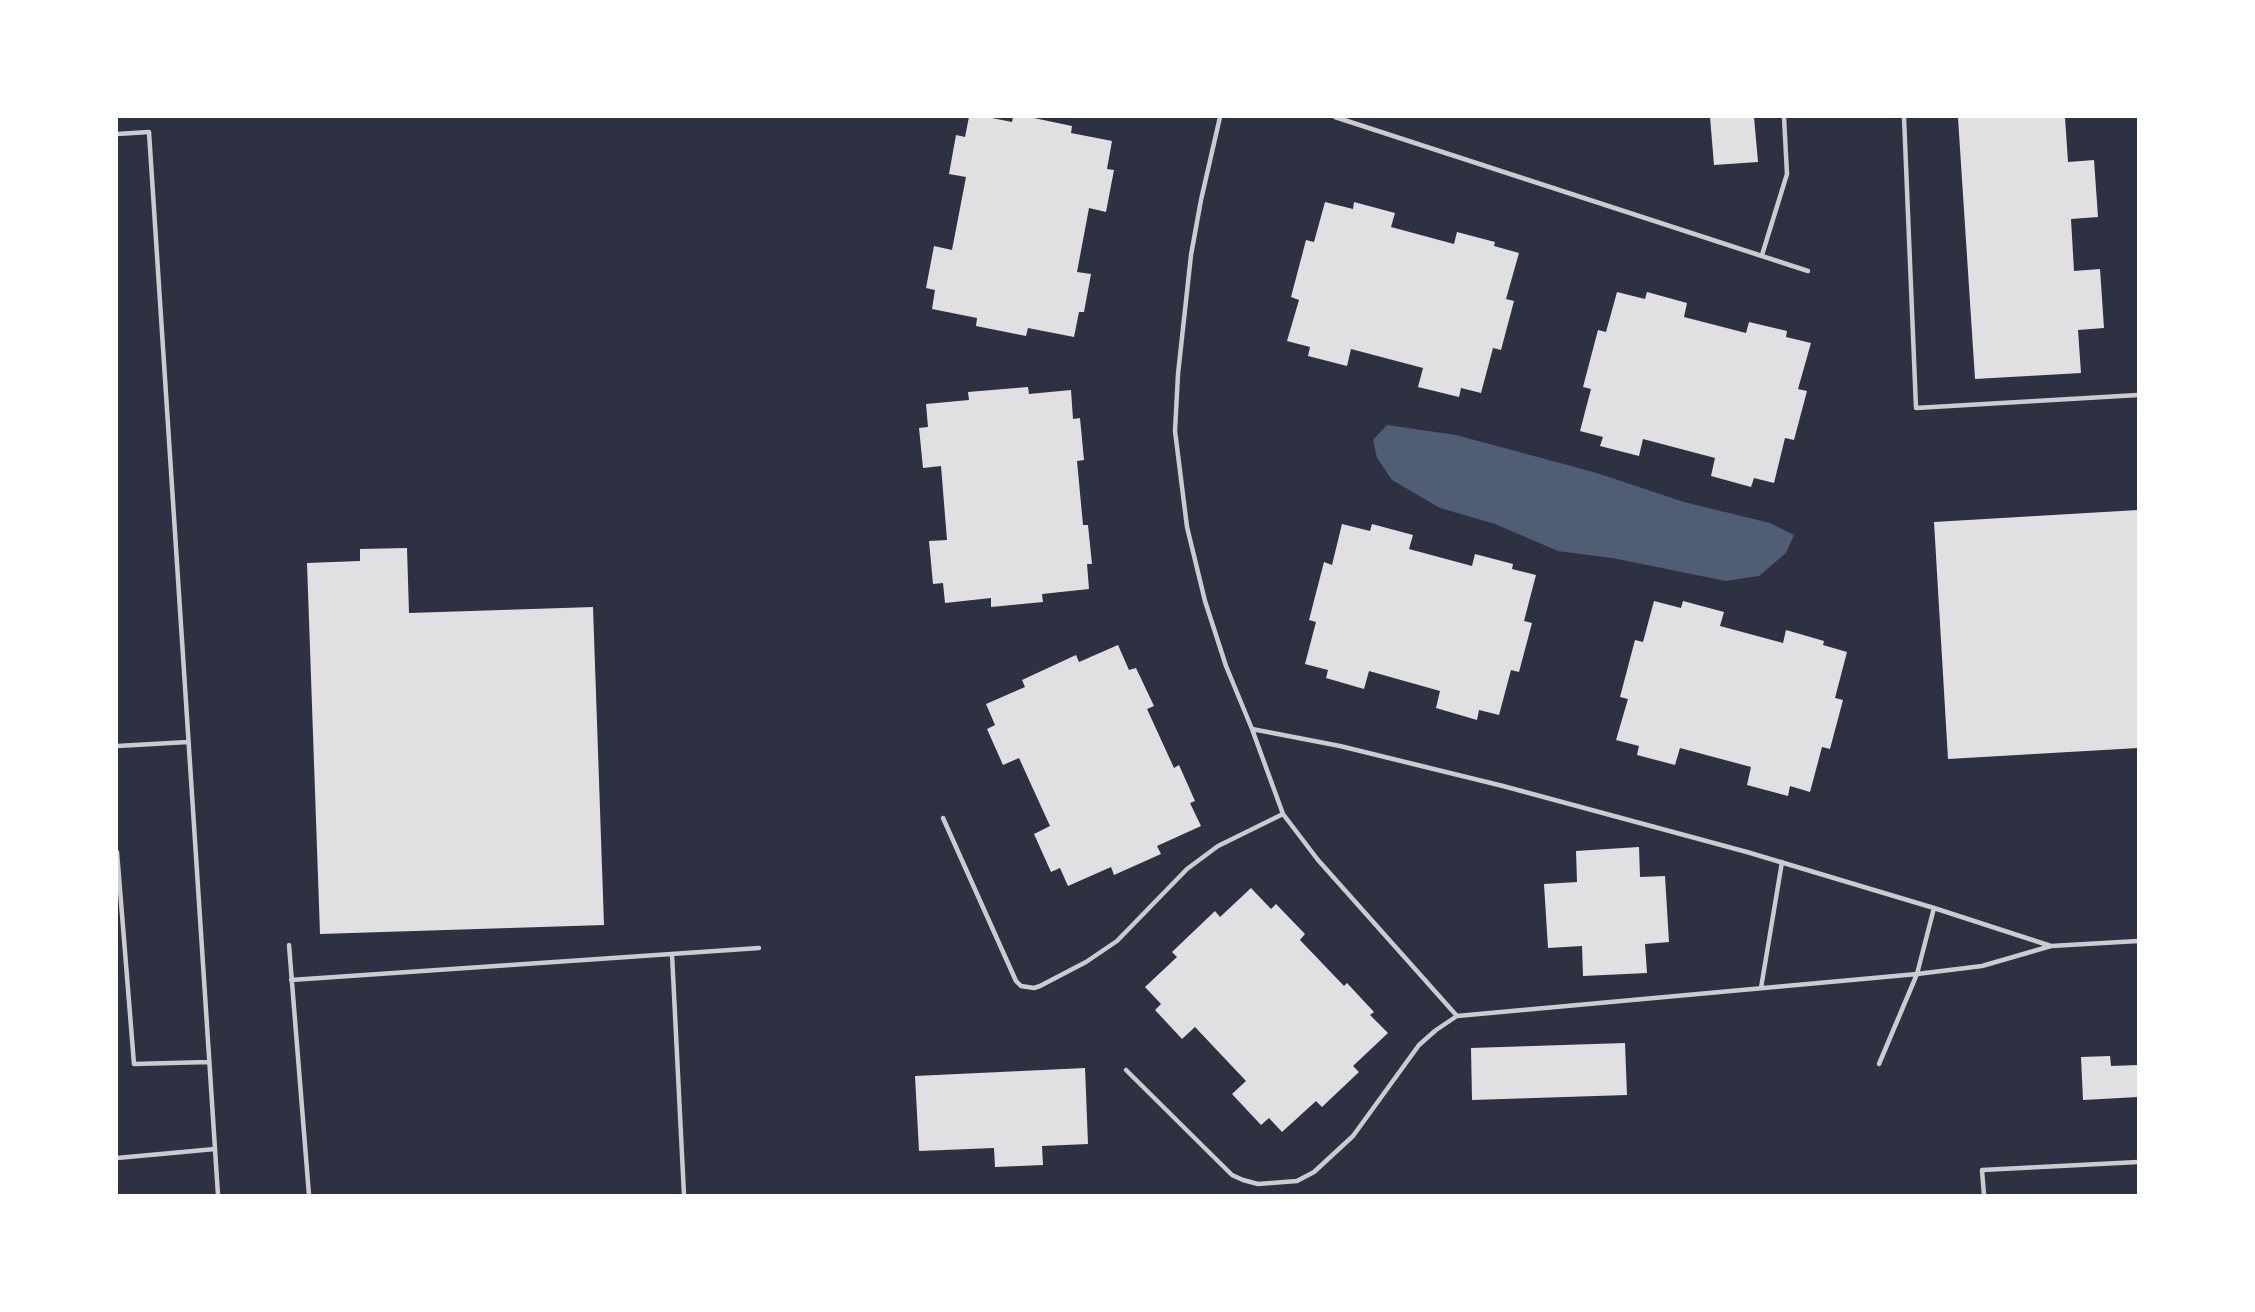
<!DOCTYPE html>
<html>
<head>
<meta charset="utf-8">
<style>
	body { margin:0 }
	#map { position:relative; width:2255px; height:1312px; overflow:hidden; background:#2d3142; font-family:"Source Serif 4",serif }
	canvas { display:block }
	.frame { position:absolute; inset:0; border:118px solid #fff; pointer-events:none }
</style>
</head>
<body>
<div id="map">
<canvas width="2255" height="1312"></canvas>
<div class="frame"></div>
</div>
<script>
const g = document.querySelector('canvas').getContext('2d');
g.lineJoin = 'round';
function fill(path, color) { g.fillStyle = color; g.fill(path, 'evenodd'); }
const poly = rows => new Path2D(rows.map(r => 'M' + r).join(''));
function stroke(path, color, width, dash) { g.strokeStyle = color; g.lineWidth = width; g.lineCap = dash ? 'butt' : 'round'; g.setLineDash(dash || []); g.stroke(path); }
fill(poly([
	[1387,425,1456,435,1597,473,1684,502,1770,523,1794,535,1786,553,1759,576,1726,581,1612,558,1558,551,1495,524,1440,508,1392,480,1377,458,1373,440]
]), '#4f5d75');
fill(poly([
	[969,117,987,117,1012,122,1013,117,1029,117,1072,126,1071,133,1112,141,1107,169,1114,170,1106,212,1089,208,1077,272,1091,274,1084,312,1079,312,1074,337,1028,328,1026,336,976,326,977,318,932,309,935,290,926,288,934,246,952,250,966,177,949,174,956,135,965,137],
	[1710,117,1754,117,1758,162,1714,165],
	[2065,117,2068,162,2094,160,2098,217,2071,219,2074,271,2100,269,2104,328,2078,330,2081,373,1975,379,1958,118],
	[1325,202,1353,209,1354,202,1395,213,1391,227,1454,244,1457,232,1495,242,1494,246,1519,253,1506,299,1514,301,1501,350,1493,348,1481,393,1461,388,1459,397,1418,387,1423,368,1351,349,1347,366,1308,356,1310,347,1287,341,1299,300,1291,297,1306,240,1314,242],
	[1617,292,1645,299,1647,292,1687,303,1684,317,1746,333,1749,322,1787,331,1786,337,1811,343,1798,389,1807,391,1794,440,1785,438,1774,483,1754,478,1751,487,1711,476,1715,458,1643,439,1639,456,1600,446,1603,437,1580,431,1591,389,1583,387,1598,330,1606,332],
	[1028,387,1029,394,1071,390,1073,419,1080,418,1084,460,1077,461,1083,525,1088,525,1092,564,1087,564,1089,589,1042,594,1043,602,991,607,991,598,945,603,943,583,933,584,929,541,947,540,941,466,923,468,919,428,928,427,926,404,969,400,968,392],
	[2138,510,2138,748,1948,759,1934,522],
	[1342,524,1370,531,1372,524,1413,535,1409,549,1472,566,1475,554,1513,564,1512,569,1536,575,1524,621,1532,623,1519,672,1511,670,1499,715,1479,710,1477,720,1436,708,1440,691,1369,671,1364,689,1326,678,1328,670,1305,664,1316,622,1309,620,1324,562,1332,565],
	[407,548,409,613,593,607,604,925,320,934,307,563,360,561,360,549],
	[1654,601,1681,608,1683,601,1724,612,1720,626,1783,643,1786,630,1824,641,1823,645,1847,652,1835,698,1843,700,1830,749,1822,747,1810,792,1790,786,1788,796,1747,785,1751,767,1680,748,1675,765,1637,755,1639,746,1616,740,1628,699,1620,697,1635,640,1643,642],
	[1118,645,1129,670,1136,668,1154,706,1147,709,1174,768,1179,765,1195,801,1190,803,1201,826,1157,846,1161,854,1114,875,1111,867,1068,886,1060,868,1051,872,1034,834,1050,826,1019,758,1003,765,987,729,995,725,986,704,1025,687,1022,680,1076,655,1079,662],
	[1639,847,1640,877,1665,876,1669,942,1645,944,1647,973,1583,976,1582,946,1548,948,1544,884,1577,882,1576,851],
	[1251,888,1271,909,1276,904,1305,934,1300,940,1344,986,1347,983,1374,1012,1370,1015,1388,1033,1353,1066,1359,1072,1322,1107,1316,1101,1282,1132,1269,1118,1261,1125,1232,1094,1246,1081,1195,1027,1182,1039,1155,1010,1161,1004,1145,987,1177,957,1172,952,1215,911,1220,917],
	[1625,1043,1627,1095,1472,1100,1471,1048],
	[2110,1056,2111,1066,2138,1065,2138,1097,2083,1100,2081,1057],
	[1085,1068,1088,1144,1042,1146,1043,1165,995,1167,994,1148,919,1151,915,1076]
]), '#e0e0e3');
stroke(poly([
	[1220,117,1201,200,1191,255,1178,374,1175,431,1187,527,1205,601,1226,666,1252,729,1283,814,1318,860,1457,1016],
	[1335,117,1808,271],
	[1904,117,1916,408,2138,395],
	[117,134,149,132,218,1195],
	[1762,255,1787,174,1784,117],
	[1252,729,1340,746,1503,786,1747,852,1934,908],
	[117,746,188,742],
	[943,818,1016,981,1021,986,1034,988,1040,986,1086,962,1117,941,1187,869,1218,846,1283,814],
	[117,852,134,1064,209,1062],
	[289,945,309,1195],
	[672,954,684,1195],
	[291,980,759,948],
	[1761,988,1782,862],
	[1879,1064,1917,974,1934,908,2051,946],
	[1126,1070,1232,1175,1243,1180,1258,1184,1297,1181,1314,1172,1353,1136,1419,1045,1436,1030,1457,1016,1917,974,1982,966,2051,946,2138,941],
	[117,1158,215,1149],
	[1984,1195,1982,1170,2138,1162]
]), '#caccd0', 4.5);
</script>
</body>
</html>
